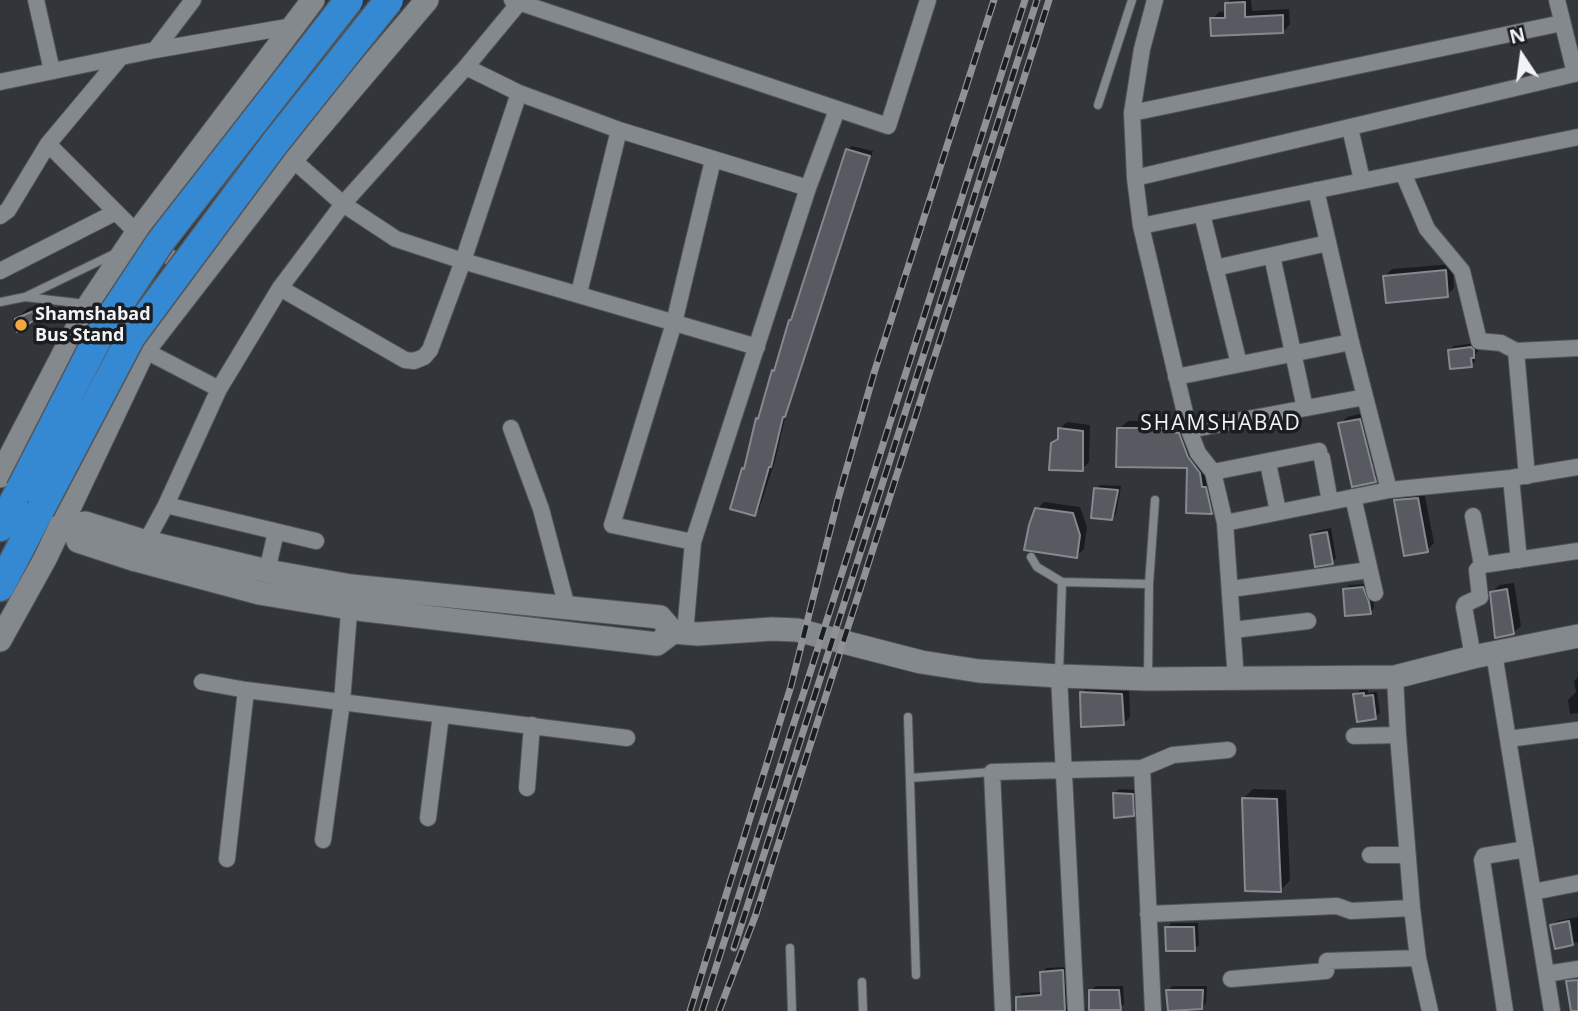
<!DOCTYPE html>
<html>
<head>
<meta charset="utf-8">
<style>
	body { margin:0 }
	#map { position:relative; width:1578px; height:1011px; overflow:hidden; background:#32363a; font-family:"Open Sans",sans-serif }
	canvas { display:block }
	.north { position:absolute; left:1487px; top:21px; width:70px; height:70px; -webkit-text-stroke:5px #1b1d1f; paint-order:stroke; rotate:347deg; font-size:19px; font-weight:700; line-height:28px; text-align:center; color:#f1f4f7 }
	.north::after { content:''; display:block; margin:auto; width:24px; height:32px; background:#f1f4f7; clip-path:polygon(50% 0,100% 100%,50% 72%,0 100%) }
</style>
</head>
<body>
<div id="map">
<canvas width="1578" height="1011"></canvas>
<div class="north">N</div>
</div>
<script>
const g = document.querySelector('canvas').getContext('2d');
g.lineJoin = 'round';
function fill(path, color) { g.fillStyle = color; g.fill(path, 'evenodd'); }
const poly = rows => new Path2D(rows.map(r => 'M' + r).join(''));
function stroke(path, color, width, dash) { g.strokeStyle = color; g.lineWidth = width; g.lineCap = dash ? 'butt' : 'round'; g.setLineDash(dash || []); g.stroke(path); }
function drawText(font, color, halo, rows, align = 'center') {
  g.font = font + ' "Open Sans",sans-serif'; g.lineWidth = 7; g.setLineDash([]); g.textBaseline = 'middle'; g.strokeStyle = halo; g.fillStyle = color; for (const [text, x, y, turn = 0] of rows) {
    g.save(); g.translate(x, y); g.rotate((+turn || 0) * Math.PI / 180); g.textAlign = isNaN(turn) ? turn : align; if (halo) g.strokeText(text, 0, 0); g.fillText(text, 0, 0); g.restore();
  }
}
fill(poly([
	[1230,0,1251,0,1252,11,1289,9,1290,24,1283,32,1212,19,1219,12,1227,11,1226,4],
	[852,146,873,151,786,414,775,461,759,509,755,514,747,466,757,419,760,416,773,371,793,318,847,150],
	[1452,264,1454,288,1447,295,1385,276,1392,269],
	[55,298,56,300,46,310,17,319,27,309],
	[1476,343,1478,351,1475,355,1475,361,1471,365,1449,350,1454,346],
	[1367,412,1382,473,1375,480,1340,424,1347,417],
	[1174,420,1178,424,1187,425,1220,503,1211,512,1189,466,1119,429,1128,421],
	[1067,422,1090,425,1089,462,1082,469,1052,444,1060,437,1059,429],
	[1100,485,1121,486,1116,514,1112,518,1096,489],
	[1424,491,1434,543,1427,550,1396,501,1403,494],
	[1044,502,1080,507,1087,527,1084,549,1077,556,1037,509],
	[1331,528,1336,558,1332,563,1312,535,1316,531],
	[1514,583,1521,626,1513,633,1492,593,1499,585],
	[1367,584,1373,597,1374,608,1370,613,1345,590,1349,585],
	[1578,677,1578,713,1570,714,1568,700,1576,692,1574,681],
	[1089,685,1129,687,1130,717,1123,724,1082,692],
	[1368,689,1368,693,1377,692,1380,713,1375,718,1355,695,1360,690],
	[1119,789,1136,790,1137,809,1133,814,1114,793],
	[1253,789,1286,790,1290,880,1281,890,1243,799],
	[1578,917,1578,942,1556,947,1552,925,1557,921],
	[1171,923,1198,923,1199,945,1194,949,1167,928],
	[1067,967,1072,1011,1018,1011,1018,997,1022,993,1042,992,1042,973,1046,968],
	[1096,986,1123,986,1124,1004,1120,1008,1091,990],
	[1172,986,1207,986,1206,1003,1201,1008,1168,991]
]), '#0007');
const building = poly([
	[1245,2,1245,17,1283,15,1283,33,1211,36,1210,18,1225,18,1225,3,1245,2],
	[846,149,870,156,785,417,783,417,771,467,769,467,755,516,730,509,742,468,744,469,756,418,758,419,772,370,774,371,789,320,791,320,846,149],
	[1446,270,1448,297,1386,303,1383,276,1446,270],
	[45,306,47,311,17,332,15,319,45,306],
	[1471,347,1474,350,1474,358,1471,358,1472,367,1450,369,1448,350,1471,347],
	[1360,419,1376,482,1352,487,1338,423,1360,419],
	[1058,428,1083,431,1083,471,1049,470,1051,443,1058,439,1058,428],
	[1117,428,1165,428,1169,432,1179,433,1188,457,1200,473,1202,487,1206,487,1212,514,1186,513,1187,468,1116,467,1117,428],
	[1094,488,1118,490,1112,520,1091,518,1094,488],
	[1418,498,1428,552,1404,556,1394,500,1418,498],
	[1035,508,1073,513,1080,535,1077,558,1024,550,1029,525,1035,508],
	[1327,532,1333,564,1315,567,1310,535,1327,532],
	[1363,587,1369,602,1371,614,1345,616,1343,589,1363,587],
	[1507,589,1514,634,1495,638,1490,592,1507,589],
	[1080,692,1122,694,1124,725,1081,727,1080,692],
	[1364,693,1364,696,1373,695,1376,719,1357,722,1353,694,1364,693],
	[1113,793,1133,794,1134,816,1114,818,1113,793],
	[1242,798,1277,799,1281,892,1245,891,1242,798],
	[1569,921,1573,945,1555,949,1550,925,1569,921],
	[1165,927,1194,927,1195,951,1166,951,1165,927],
	[1063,970,1065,1011,1016,1011,1016,997,1041,995,1040,972,1063,970],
	[1578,980,1578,1011,1571,1011,1566,981,1578,980],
	[1089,990,1119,990,1121,1010,1089,1010,1089,990],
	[1166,990,1203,990,1202,1009,1168,1011,1166,990]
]);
fill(building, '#575b61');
stroke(building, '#84898f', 2);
const service = poly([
	[1098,105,1132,0],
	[25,297,116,253],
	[0,302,25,297,86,304],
	[1031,557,1037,567,1062,582],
	[1149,584,1155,500],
	[1059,673,1062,582,1149,584,1148,676],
	[908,717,916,975],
	[910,778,992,772],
	[790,948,792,1011],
	[862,982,863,1011]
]);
const minor = poly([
	[36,0,52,71],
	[512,0,888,126,928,0],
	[1155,0,1142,49,1132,113,1135,178,1141,226,1189,430,1198,453,1213,472,1225,523,1236,680],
	[1557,0,1575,73],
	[155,50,193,0],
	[466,67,519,93,619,130,808,188],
	[0,82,155,50,293,26],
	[1132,113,1562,23],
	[1350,128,1362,180],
	[48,144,137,233,189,271],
	[292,159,343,204,396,239,463,261,757,347],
	[1403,173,1427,229,1462,271,1479,341,1501,343,1516,351,1578,348],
	[1135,178,1578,73],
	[1316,190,1351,342,1389,490],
	[1202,214,1239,364],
	[0,216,8,210,48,144,120,58],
	[1141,226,1578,137],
	[1272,256,1305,408],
	[1215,268,1328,243],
	[0,271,116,212],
	[280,288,405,360,414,361,424,357,430,350,463,261,519,93],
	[579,293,619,130],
	[144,350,219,389],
	[1516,351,1527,476],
	[1176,377,1351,342],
	[511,428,541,509,567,607],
	[1189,430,1365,397],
	[1322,458,1330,502],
	[1269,468,1278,511],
	[1213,472,1319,451],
	[1511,478,1519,560],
	[1353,497,1375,593],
	[166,505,316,541],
	[1225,523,1389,490,1511,478,1578,467],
	[693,542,612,525,674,323,713,160],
	[141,551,166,505,219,389,280,288,343,204,466,67,519,3],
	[1482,565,1578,551],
	[267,571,276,532],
	[1231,589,1369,570],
	[1233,630,1308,621],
	[685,633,693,542,808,188,837,110],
	[1494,653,1552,1011],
	[1473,657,1464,607,1465,604,1480,597,1477,570,1482,565,1473,516],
	[1059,676,1076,1011],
	[1395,677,1398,735,1412,908,1418,958,1430,1011],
	[202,682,246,690,627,738],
	[1354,736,1398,735],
	[1508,739,1578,730],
	[1142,768,1153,1011],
	[527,788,532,725],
	[428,818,441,715],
	[323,840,342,702,350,599],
	[1370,855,1407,855],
	[227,859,246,690],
	[1533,892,1578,883],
	[1148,914,1337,906,1351,911,1412,908],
	[1546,974,1578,969],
	[1231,979,1326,971,1327,961,1418,958],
	[1003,1011,992,772,1142,768,1173,755,1228,750],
	[1505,1011,1482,860,1484,856,1526,849]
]);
const secondary = poly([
	[0,476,89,305,137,233,313,0],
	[63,523,73,527,85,523,146,542,267,571,351,586,660,617,673,632],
	[73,527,78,541,136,560,259,593,349,608,657,644,673,632,698,634,772,629,797,630,921,662,979,671,1059,676,1148,679,1395,677,1473,657,1578,636],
	[0,640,45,559,144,350,292,159,427,0]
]);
const trunk = poly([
	[0,527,20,490],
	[0,587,40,510]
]);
stroke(service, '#515559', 10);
stroke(minor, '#515559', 18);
stroke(secondary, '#515559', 25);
stroke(trunk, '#515559', 31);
stroke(service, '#84898e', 8);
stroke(minor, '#84898e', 16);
stroke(secondary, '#84898e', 23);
stroke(trunk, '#3588d2', 28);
const rail = poly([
	[734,948,1037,0],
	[690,1011,791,686,838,499,874,373,994,0],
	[702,1011,1025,0],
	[719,1011,756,914,1049,0]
]);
stroke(rail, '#8e9295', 7);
stroke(rail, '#1b1d1f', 4.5, [13]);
const trunkBridge = poly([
	[20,490,102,330,161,241,349,0],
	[40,510,131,337,275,143,389,0]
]);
stroke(trunkBridge, '#515559', 31, []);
stroke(trunkBridge, '#3588d2', 28);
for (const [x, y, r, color] of [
	[21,325,7,"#f1a63f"]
]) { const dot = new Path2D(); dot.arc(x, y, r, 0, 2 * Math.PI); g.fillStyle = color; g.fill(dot); stroke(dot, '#1b1d1f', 2.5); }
drawText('bold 18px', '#f1f4f7', '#1b1d1f', [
	["Shamshabad",35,315],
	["Bus Stand",35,336]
], 'left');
g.letterSpacing = '2px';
drawText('21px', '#f1f4f7', '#1b1d1f', [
	["SHAMSHABAD",1221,424]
]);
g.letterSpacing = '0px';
</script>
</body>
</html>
